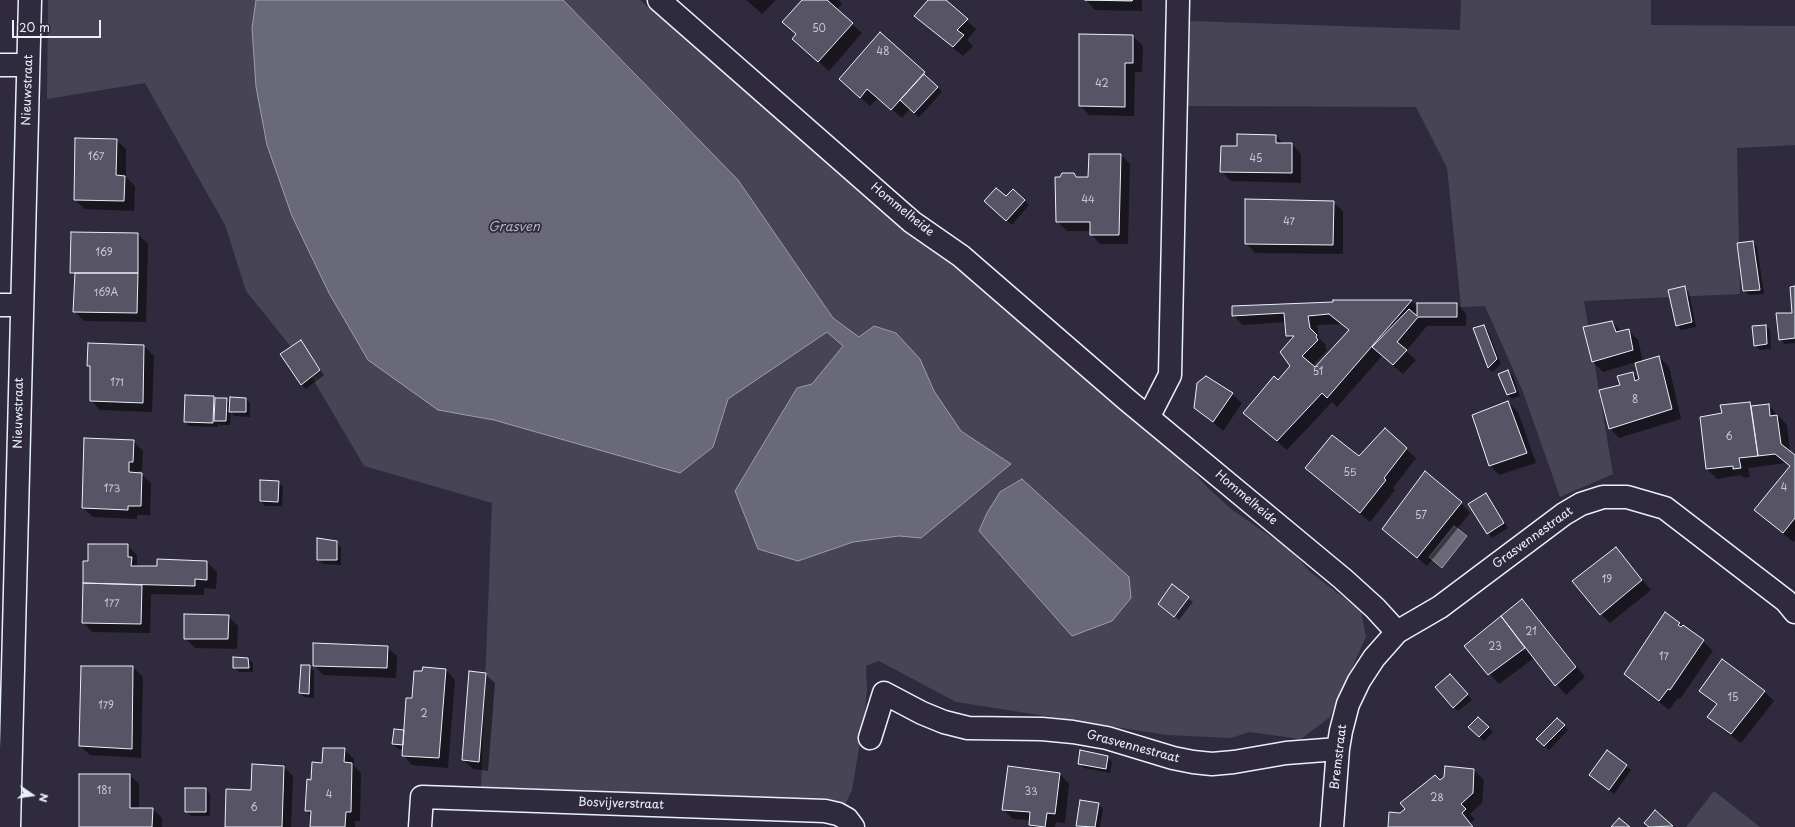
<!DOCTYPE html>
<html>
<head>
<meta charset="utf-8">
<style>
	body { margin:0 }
	#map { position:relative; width:1795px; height:827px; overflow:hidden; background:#2f2a3d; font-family:"Playpen Sans",sans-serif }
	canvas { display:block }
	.north { position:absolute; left:12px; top:775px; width:40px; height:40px; -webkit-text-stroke:3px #2f2a3d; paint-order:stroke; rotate:103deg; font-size:11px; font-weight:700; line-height:16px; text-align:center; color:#e8f1f8 }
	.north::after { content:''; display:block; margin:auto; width:14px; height:18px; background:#e8f1f8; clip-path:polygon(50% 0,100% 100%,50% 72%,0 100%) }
	.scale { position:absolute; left:12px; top:20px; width:89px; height:18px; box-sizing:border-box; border:2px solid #e8f1f8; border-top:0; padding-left:5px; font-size:12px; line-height:14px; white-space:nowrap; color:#e8f1f8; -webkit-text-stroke:3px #2f2a3d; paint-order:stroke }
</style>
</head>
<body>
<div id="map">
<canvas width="1795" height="827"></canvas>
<div class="north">N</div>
<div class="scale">20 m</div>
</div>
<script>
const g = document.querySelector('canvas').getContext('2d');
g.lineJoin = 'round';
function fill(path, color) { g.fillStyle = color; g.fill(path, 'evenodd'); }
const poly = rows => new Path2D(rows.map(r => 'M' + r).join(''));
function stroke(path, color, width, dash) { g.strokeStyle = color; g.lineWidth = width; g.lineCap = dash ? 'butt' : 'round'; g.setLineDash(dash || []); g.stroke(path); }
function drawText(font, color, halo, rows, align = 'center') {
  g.font = font + ' "Playpen Sans",sans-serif'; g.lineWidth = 3.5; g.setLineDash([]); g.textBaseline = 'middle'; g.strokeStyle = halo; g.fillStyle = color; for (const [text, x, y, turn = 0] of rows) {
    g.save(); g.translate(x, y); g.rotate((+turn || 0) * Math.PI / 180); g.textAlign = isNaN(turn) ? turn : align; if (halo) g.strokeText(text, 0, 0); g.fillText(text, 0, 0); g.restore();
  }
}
fill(poly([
	[48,0,256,0,252,28,256,87,267,145,438,410,494,420,568,440,713,447,728,399,827,332,843,346,812,384,797,388,798,561,853,542,899,536,921,538,1011,464,961,431,934,391,920,359,859,337,833,318,738,180,563,0,640,0,916,238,941,253,1179,456,1207,487,1231,509,1293,552,1309,571,1361,611,1366,637,1330,717,1301,739,1249,732,1231,738,1167,735,956,702,879,661,866,666,867,690,864,719,852,790,845,805,826,800,481,787,492,503,364,466,303,362,246,291,225,225,145,83,47,99],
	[1461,0,1651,0,1651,25,1795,26,1795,145,1737,148,1740,294,1584,301,1613,474,1560,497,1523,392,1485,306,1461,307,1447,168,1416,107,1188,106,1190,21,1460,30],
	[1714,791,1760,827,1686,827]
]), '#464455');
const water = poly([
	[256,0,563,0,738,180,833,318,859,337,874,326,896,333,920,359,934,391,961,431,1011,464,921,538,899,536,853,542,798,561,758,549,735,491,797,388,812,384,843,346,827,332,728,399,713,447,680,473,494,420,438,410,368,360,329,293,292,216,267,145,256,87,252,28,256,0],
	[1022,479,1129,577,1131,598,1112,621,1072,636,979,531,987,513,1000,492,1022,479],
	[1454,526,1467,536,1442,568,1429,557,1454,526]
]);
fill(water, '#696978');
stroke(water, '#9c9fab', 1);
fill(poly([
	[746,0,776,0,762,14],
	[804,0,839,0,842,4,836,10,862,33,829,71,793,39,797,35,784,22],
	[929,0,944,0,976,29,967,40,973,46,963,56,915,16],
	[1086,0,1142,0,1142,11,1095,10],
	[880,33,925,73,942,92,919,117,910,109,902,118,878,98,870,106,840,79],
	[1133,36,1143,46,1142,72,1135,72,1134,116,1089,115,1080,105],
	[1276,136,1284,144,1292,144,1301,154,1301,183,1231,181,1221,171,1238,147],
	[116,140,126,149,126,177,135,186,134,211,84,209,75,199],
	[1121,155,1130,164,1128,244,1100,244,1091,234,1091,231,1067,231,1057,221,1074,174,1078,178,1089,179],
	[1013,190,1029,205,1012,225,990,206,1006,197],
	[1333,202,1343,211,1343,254,1255,253,1246,243],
	[138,234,148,244,146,322,84,321,74,311,75,276,71,272],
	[1753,242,1757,247,1764,294,1749,295,1744,291],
	[1684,287,1689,292,1696,327,1681,330,1677,326],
	[1795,287,1795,343,1785,344,1780,339,1793,314],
	[1411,301,1418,307,1457,304,1466,314,1466,326,1427,326,1406,351,1416,360,1403,374,1382,356,1337,407,1332,402,1287,450,1244,413,1278,382,1291,366,1292,340,1287,336,1286,322,1243,325,1233,315],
	[1340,324,1349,331,1315,369,1312,366,1327,350,1325,347,1326,345,1319,338,1317,325],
	[1612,322,1622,332,1628,330,1638,340,1643,362,1659,357,1669,367,1681,419,1619,438,1610,428,1621,385,1633,373,1641,381,1636,362,1603,372,1593,362,1585,328],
	[1484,326,1488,331,1501,364,1493,372,1488,368],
	[1766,326,1770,330,1771,349,1760,350,1755,345],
	[301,341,324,375,306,389,301,384],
	[89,344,144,346,154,356,152,412,100,410,91,400,91,369,88,366],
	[1508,371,1513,376,1520,396,1512,399,1507,395],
	[1232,394,1242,403,1223,431,1195,407],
	[214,397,215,399,226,399,230,403,246,399,250,403,250,417,234,416,231,412,230,425,220,425,218,423,218,427,189,426,185,422],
	[1508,402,1518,412,1536,463,1499,475,1490,465],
	[1750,403,1754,407,1768,405,1787,425,1790,452,1795,456,1795,540,1793,542,1756,510,1790,467,1786,463,1748,468,1750,477,1744,478,1741,475,1717,479,1707,469,1701,418,1724,414,1722,406],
	[1385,430,1416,458,1393,488,1395,490,1370,522,1306,468,1359,458],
	[133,441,143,451,142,471,138,471,138,474,141,474,151,483,150,515,137,515,137,519,93,517,83,508],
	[279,482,283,487,282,506,265,506,261,501],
	[1486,495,1490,499,1508,528,1492,538,1488,533],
	[1461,503,1470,513,1427,566,1383,529],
	[336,542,341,547,341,565,323,564,318,560],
	[127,545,137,555,137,564,140,567,157,567,207,562,217,572,216,589,204,588,204,595,151,594,150,633,92,632,83,622,84,562,89,562],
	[1616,548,1651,590,1610,623,1601,614],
	[1172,586,1193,602,1179,620,1164,608],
	[1522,600,1532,610,1585,677,1566,695,1534,658,1499,684,1466,646],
	[1665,613,1703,641,1713,651,1680,699,1678,698,1669,710,1635,683,1625,674],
	[228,616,238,626,237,649,195,648,185,638],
	[387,647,397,656,396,678,323,675,314,665],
	[248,659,253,663,253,672,239,672,234,667],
	[309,666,314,671,314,698,305,697,300,693],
	[82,667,133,667,143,677,141,758,90,755,80,746],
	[446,670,455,680,448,768,412,765,403,755,403,749,398,749,393,744,402,742],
	[485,674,495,683,488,771,473,769,463,760],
	[1455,680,1472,700,1458,711,1454,707],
	[1700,691,1764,691,1774,701,1741,743,1718,726,1708,717,1717,706],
	[1478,718,1493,732,1484,741,1470,727],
	[1557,719,1568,730,1549,750,1538,739],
	[344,749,354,759,354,766,361,773,360,821,355,821,355,827,311,827,311,816,306,811,312,781,323,764],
	[1107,757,1112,762,1110,773,1084,768,1079,763],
	[1626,766,1631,770,1614,794,1590,775],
	[284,767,293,776,291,827,226,827,252,791],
	[1474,770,1484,780,1482,803,1470,814,1475,819,1471,823,1474,827,1389,827,1400,814,1440,782],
	[1060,774,1069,784,1065,823,1056,822,1055,827,1032,827,1030,825,1030,820,1013,819,1003,809],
	[130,775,139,784,139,809,153,809,162,818,162,827,80,827],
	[206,789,210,794,210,816,191,816,186,812],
	[1099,804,1103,809,1100,827,1078,827,1077,826],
	[1655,812,1673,827,1650,827,1645,823]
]), '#0007');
const building = poly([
	[802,0,827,0,853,23,818,62,792,39,796,34,782,22,802,0],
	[928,0,946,0,968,19,957,30,964,35,953,47,914,16,928,0],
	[1085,0,1133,0,1132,1,1085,0],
	[880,32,925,72,891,110,867,89,860,98,839,79,880,32],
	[1079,34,1133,35,1133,63,1125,63,1125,107,1079,106,1079,34],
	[924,74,938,87,914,113,900,100,924,74],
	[1237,134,1276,135,1276,143,1292,143,1292,173,1220,172,1221,146,1237,146,1237,134],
	[75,138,117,139,116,175,125,176,124,201,74,200,75,138],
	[1089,154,1121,154,1119,235,1090,235,1090,222,1056,222,1055,177,1060,177,1062,173,1074,173,1076,177,1088,177,1089,154],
	[996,188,1006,196,1013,189,1025,200,1006,221,984,201,996,188],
	[1245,199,1334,201,1333,245,1245,244,1245,199],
	[71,232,138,233,138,273,70,273,71,232],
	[1753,241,1760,290,1743,291,1737,243,1753,241],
	[75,273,138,273,137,313,73,312,75,273],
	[1685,286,1692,322,1676,326,1668,290,1685,286],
	[1795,286,1795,338,1779,340,1776,313,1792,313,1790,287,1795,286],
	[1333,300,1412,300,1327,398,1322,393,1277,441,1243,413,1274,376,1278,380,1290,366,1280,352,1294,336,1286,336,1284,313,1232,316,1232,306,1333,302,1333,300],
	[1329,314,1349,330,1315,367,1302,356,1318,340,1316,337,1317,335,1310,328,1308,316,1329,314],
	[1417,303,1457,303,1457,317,1418,317,1397,342,1407,350,1393,365,1372,347,1409,309,1417,316,1417,303],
	[1612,321,1616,332,1629,329,1633,350,1592,362,1583,327,1612,321],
	[1484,325,1497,359,1488,368,1473,328,1484,325],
	[1766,325,1767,344,1754,346,1752,326,1766,325],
	[301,340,320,370,301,385,280,354,301,340],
	[88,343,144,345,143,403,90,401,90,366,87,366,88,343],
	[1659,356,1672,409,1609,429,1599,390,1620,385,1617,376,1633,372,1635,381,1639,379,1635,363,1659,356],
	[1508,370,1516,392,1507,395,1498,374,1508,370],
	[1206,376,1233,393,1213,422,1194,408,1197,383,1206,376],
	[185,395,214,396,213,423,184,422,185,395],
	[230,397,246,398,246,412,229,412,230,397],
	[215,398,227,398,226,421,214,421,215,398],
	[1508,401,1527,453,1489,466,1472,415,1508,401],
	[1750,402,1758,456,1739,458,1741,468,1733,469,1733,466,1706,469,1700,417,1722,413,1720,405,1750,402],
	[1769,404,1770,416,1777,415,1781,444,1795,455,1795,518,1783,533,1754,510,1790,466,1775,454,1758,456,1751,406,1769,404],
	[1385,428,1407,448,1384,478,1386,480,1360,513,1305,468,1332,435,1359,456,1385,428],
	[84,438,134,440,133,462,129,462,129,472,142,473,141,506,128,506,128,510,82,508,84,438],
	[1425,471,1462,502,1417,558,1382,529,1425,471],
	[260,480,279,481,278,502,260,501,260,480],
	[1486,493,1504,523,1487,534,1468,504,1486,493],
	[317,538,337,541,337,560,317,560,317,538],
	[88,544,128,544,128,557,132,557,131,566,157,566,157,559,207,561,207,580,195,579,195,586,83,583,83,561,88,561,88,544],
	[1616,547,1642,580,1600,615,1572,581,1616,547],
	[83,583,142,585,141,624,82,623,83,583],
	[1172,584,1189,597,1174,617,1158,604,1172,584],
	[1522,599,1576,667,1555,686,1501,616,1522,599],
	[1665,612,1680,623,1678,625,1681,627,1683,625,1704,640,1670,690,1668,689,1659,701,1624,674,1665,612],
	[184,614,229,615,228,639,184,639,184,614],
	[1501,616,1525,648,1488,675,1464,646,1501,616],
	[313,643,388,646,387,668,313,666,313,643],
	[233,657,248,658,249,668,233,668,233,657],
	[1722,659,1765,691,1731,734,1707,717,1717,704,1699,691,1722,659],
	[301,665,310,665,309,694,299,693,301,665],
	[81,666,133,666,132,749,79,746,81,666],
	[423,667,446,669,439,758,402,756,406,698,412,698,414,671,422,671,423,667],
	[469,671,486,673,479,762,462,760,469,671],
	[1450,674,1468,694,1453,708,1435,687,1450,674],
	[1478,717,1489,727,1479,737,1468,727,1478,717],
	[1557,718,1565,725,1544,746,1536,739,1557,718],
	[394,729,404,730,403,745,392,744,394,729],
	[323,748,345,748,344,762,352,763,351,812,346,812,345,827,310,827,311,811,305,811,307,779,311,780,312,762,322,763,323,748],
	[1080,750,1108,756,1106,769,1078,764,1080,750],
	[1607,750,1627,765,1609,790,1589,775,1607,750],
	[252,764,284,766,282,827,225,827,226,789,251,790,252,764],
	[1008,766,1060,773,1055,814,1047,813,1045,827,1029,825,1030,812,1002,810,1008,766],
	[1445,766,1474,769,1473,793,1461,804,1466,809,1462,813,1473,827,1388,827,1389,812,1400,813,1405,809,1400,803,1435,775,1440,780,1444,777,1445,766],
	[79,774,130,774,130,808,153,808,152,827,79,827,79,774],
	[185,788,206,788,206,812,185,812,185,788],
	[1080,800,1099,803,1095,827,1076,826,1080,800],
	[1655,810,1673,826,1649,827,1644,823,1655,810],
	[1619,818,1630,827,1611,827,1619,818]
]);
fill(building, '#575565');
stroke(building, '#e8f1f8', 1);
const minor = poly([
	[659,0,912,222,961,256,1126,399,1343,579,1375,608,1397,632],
	[0,65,28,65],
	[0,305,22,305],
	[1149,416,1170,375,1178,0],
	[870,738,884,693,922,713,944,722,968,728,1042,729,1073,732,1107,738,1173,758,1193,762,1212,764,1234,762,1286,753,1338,749],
	[9,827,30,0],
	[420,827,422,797,825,811,838,814,847,819,853,827],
	[1332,827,1338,749,1341,731,1348,704,1359,681,1374,658,1397,632,1440,607,1564,514,1581,504,1603,497,1627,497,1665,508,1786,601,1795,612]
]);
stroke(minor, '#e8f1f8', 25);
stroke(minor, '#2f2a3d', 22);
drawText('10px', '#c4cad3', null, [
	["50",819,29],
	["48",883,52],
	["42",1102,84],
	["167",96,157],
	["45",1256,159],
	["44",1088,200],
	["47",1289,222],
	["169",104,253],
	["169A",106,293],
	["51",1318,372],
	["171",117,383],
	["8",1635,400],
	["6",1729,437],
	["55",1350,473],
	["4",1784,488],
	["173",112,489],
	["57",1421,516],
	["19",1607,580],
	["177",112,604],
	["21",1531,632],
	["23",1495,647],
	["17",1664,657],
	["15",1733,698],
	["179",106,706],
	["2",424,714],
	["181",104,791],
	["33",1031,792],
	["4",329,795],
	["28",1437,798],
	["6",254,808]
]);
drawText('12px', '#e8f1f8', '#2f2a3d', [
	["Nieuwstraat",28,90,-88],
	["Hommelheide",902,210,39],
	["Nieuwstraat",19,413,-89],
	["Hommelheide",1246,498,40],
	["Grasvennestraat",1533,538,-36],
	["Grasvennestraat",1133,747,15],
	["Bremstraat",1339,757,-83],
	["Bosvijverstraat",621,804,2]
]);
drawText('italic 13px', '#afb4be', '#2f2a3d', [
	["Grasven",514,227]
]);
</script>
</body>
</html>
